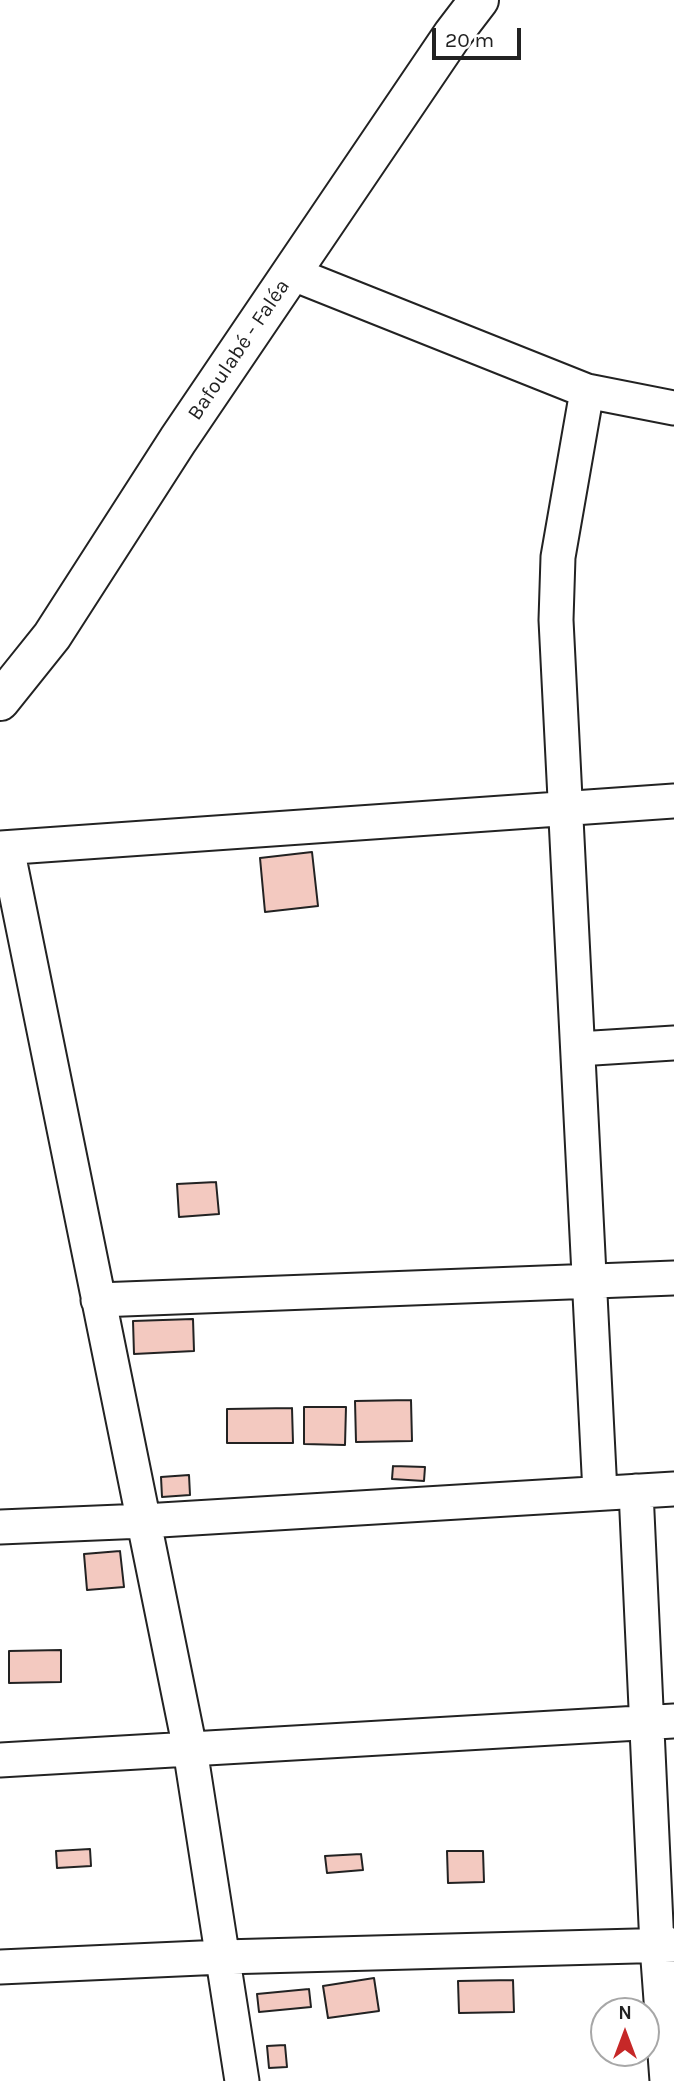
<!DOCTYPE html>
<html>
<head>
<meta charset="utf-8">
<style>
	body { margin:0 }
	#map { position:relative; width:674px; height:2081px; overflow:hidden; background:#fff; font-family:Karla,sans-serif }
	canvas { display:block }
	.north { position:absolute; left:590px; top:1997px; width:70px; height:70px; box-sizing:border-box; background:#fff; border:2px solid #a7a7a7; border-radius:50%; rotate:0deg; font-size:19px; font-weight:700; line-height:28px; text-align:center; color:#222 }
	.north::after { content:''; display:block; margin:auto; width:24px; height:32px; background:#c62828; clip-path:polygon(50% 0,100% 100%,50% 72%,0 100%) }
	.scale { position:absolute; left:432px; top:28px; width:89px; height:32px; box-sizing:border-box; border:4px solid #222; border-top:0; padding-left:9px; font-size:21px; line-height:24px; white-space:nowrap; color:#222; -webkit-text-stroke:5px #fff; paint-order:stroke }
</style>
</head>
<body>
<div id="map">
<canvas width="674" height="2081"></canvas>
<div class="north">N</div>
<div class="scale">20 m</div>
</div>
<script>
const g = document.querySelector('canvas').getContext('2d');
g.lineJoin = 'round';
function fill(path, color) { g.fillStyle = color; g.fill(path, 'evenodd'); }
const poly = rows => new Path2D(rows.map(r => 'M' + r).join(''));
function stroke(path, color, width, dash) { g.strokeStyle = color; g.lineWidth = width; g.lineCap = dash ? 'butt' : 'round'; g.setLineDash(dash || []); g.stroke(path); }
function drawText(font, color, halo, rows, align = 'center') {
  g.font = font + ' Karla,sans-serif'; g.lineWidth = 5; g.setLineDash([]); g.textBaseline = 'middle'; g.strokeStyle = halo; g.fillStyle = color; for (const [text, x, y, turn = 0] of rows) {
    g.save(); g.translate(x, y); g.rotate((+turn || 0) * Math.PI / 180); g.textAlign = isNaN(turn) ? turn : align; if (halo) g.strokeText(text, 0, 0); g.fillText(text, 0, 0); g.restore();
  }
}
const building = poly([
	[312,852,318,906,265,912,260,858,312,852],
	[216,1182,219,1214,179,1217,177,1184,216,1182],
	[193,1319,194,1351,134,1354,133,1321,193,1319],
	[411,1400,412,1441,356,1442,355,1401,411,1400],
	[304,1407,346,1407,345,1445,304,1444,304,1407],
	[292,1408,293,1443,227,1443,227,1409,292,1408],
	[393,1466,425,1467,424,1481,392,1479,393,1466],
	[189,1475,190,1495,162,1497,161,1477,189,1475],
	[120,1551,124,1587,87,1590,84,1554,120,1551],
	[61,1650,61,1682,9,1683,9,1651,61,1650],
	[90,1849,91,1866,57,1868,56,1851,90,1849],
	[447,1851,483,1851,484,1882,448,1883,447,1851],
	[361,1854,363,1870,327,1873,325,1856,361,1854],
	[374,1978,379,2011,328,2018,323,1986,374,1978],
	[513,1980,514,2012,459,2013,458,1981,513,1980],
	[309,1989,311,2007,259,2012,257,1994,309,1989],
	[285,2045,287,2067,269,2068,267,2046,285,2045]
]);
fill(building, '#f3c9c0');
stroke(building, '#222', 2);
const minor = poly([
	[291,273,587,391,674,408],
	[587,391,558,557,556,620,600,1493],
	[0,848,674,801],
	[7,848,190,1749,242,2081],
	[578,1049,674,1043],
	[98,1300,674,1278],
	[636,1491,657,1946,667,2081],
	[0,1527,144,1521,674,1489],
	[0,1760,674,1721],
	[0,1967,223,1957,674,1945]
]);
const major = poly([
	[0,701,52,636,178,440,453,34,479,0]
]);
stroke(minor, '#222', 37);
stroke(major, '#222', 42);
stroke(minor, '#fff', 33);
stroke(major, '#fff', 38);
drawText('21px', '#222', '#fff', [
	["Bafoulabé - Faléa",239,350,-56]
]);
</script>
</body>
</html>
